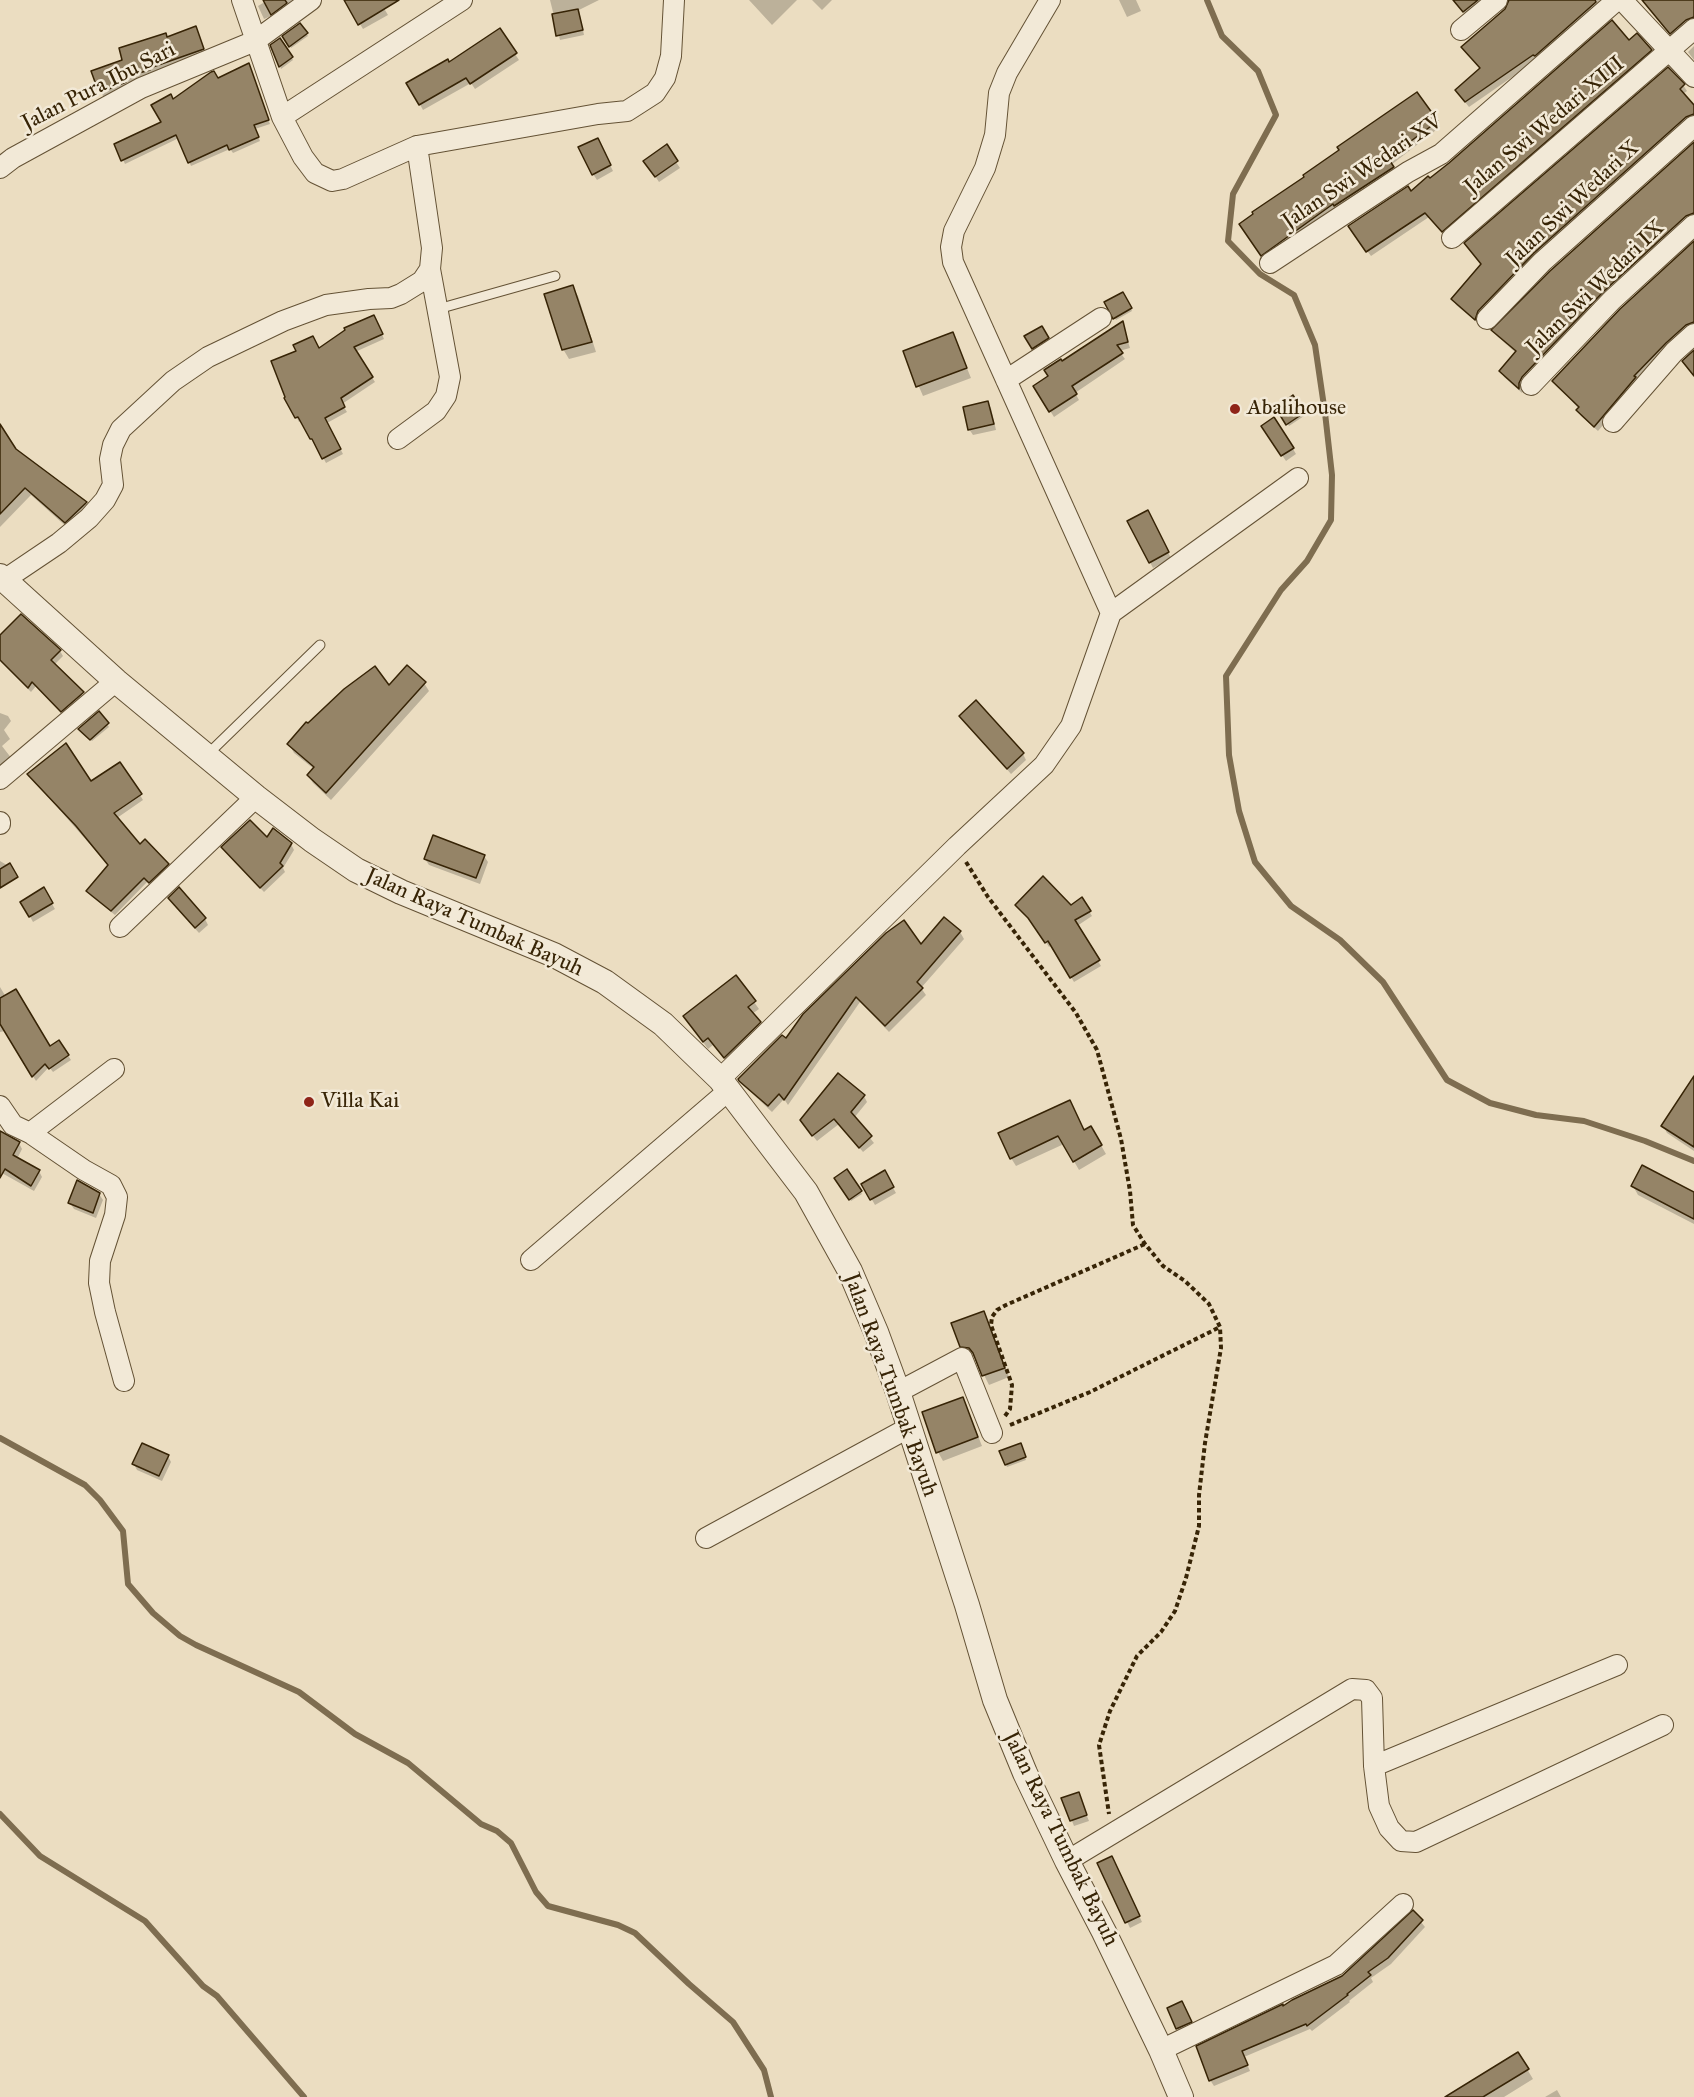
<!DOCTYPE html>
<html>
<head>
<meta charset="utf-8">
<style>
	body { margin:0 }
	canvas { display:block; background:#ebddc1 }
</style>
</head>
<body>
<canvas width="1694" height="2097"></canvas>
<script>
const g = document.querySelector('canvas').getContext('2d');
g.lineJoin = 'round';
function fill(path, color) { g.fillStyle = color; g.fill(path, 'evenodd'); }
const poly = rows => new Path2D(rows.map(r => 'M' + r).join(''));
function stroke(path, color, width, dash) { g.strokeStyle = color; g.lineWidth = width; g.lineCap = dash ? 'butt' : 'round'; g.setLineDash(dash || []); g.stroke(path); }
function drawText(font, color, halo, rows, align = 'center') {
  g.font = font + ' "IM FELL Great Primer",serif'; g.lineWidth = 5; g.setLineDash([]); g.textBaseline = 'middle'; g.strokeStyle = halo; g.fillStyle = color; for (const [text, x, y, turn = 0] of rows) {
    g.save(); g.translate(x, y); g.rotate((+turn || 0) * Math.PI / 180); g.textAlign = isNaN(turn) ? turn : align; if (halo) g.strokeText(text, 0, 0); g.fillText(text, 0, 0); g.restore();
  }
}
fill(poly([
	[268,0,299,0,274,17,273,15,264,19,258,6],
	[366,0,379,0,388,15,363,29,351,9],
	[550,0,599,0,579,10,584,35,560,40],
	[749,0,797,0,772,25],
	[812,0,832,0,822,10],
	[1119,0,1136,0,1141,11,1127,17],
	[1453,0,1488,0,1468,17],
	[1510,0,1608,0,1538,59,1469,107,1456,91,1480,69,1467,53,1506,10],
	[1642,0,1694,0,1694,23,1674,39],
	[300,25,308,36,291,48,284,36],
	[195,28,206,55,152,76,126,83,128,89,104,98,101,92,124,60,167,38],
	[499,30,519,60,475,89,471,83,423,110,408,83,449,64],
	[280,40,293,60,281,69,272,45],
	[1629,42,1651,50,1654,56,1446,237,1429,217,1371,256,1353,232],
	[1694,46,1694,60,1688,52],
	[250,69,270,124,255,129,260,141,233,153,230,149,191,166,179,138,125,164,116,145,163,123,173,101,218,80],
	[1683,85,1687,91,1683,94,1694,108,1694,120,1481,317,1479,324,1456,305,1453,299,1482,265,1466,244],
	[1437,122,1440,127,1391,165,1396,173,1265,261,1244,230,1255,214],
	[1694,144,1694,221,1525,383,1522,393,1504,377,1501,371,1516,353,1497,336,1493,330],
	[600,145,613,171,597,180,593,174],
	[666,147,680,168,659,182,649,167],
	[1694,243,1694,328,1638,384,1598,431,1581,416,1578,410,1579,409,1553,381],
	[573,287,578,296,596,352,569,359,563,349],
	[1123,294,1132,311,1116,320,1106,303],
	[376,321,384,339,355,352,375,382,342,404,347,412,327,423,343,454,326,463,315,442,301,421,299,422,286,398,318,350,347,330],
	[1122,323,1130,348,1119,351,1125,359,1075,393,1079,400,1054,417,1035,387,1050,377,1061,363],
	[1041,328,1049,341,1034,350,1026,337],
	[953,334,971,378,923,396,904,352],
	[1292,397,1304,416,1289,426,1277,407],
	[988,403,991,408,996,430,973,435,969,429],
	[0,427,15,450,86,503,91,511,70,530,31,495,0,527],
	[1266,432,1293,449,1296,454,1286,461],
	[1147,512,1171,558,1153,568,1129,522],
	[21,616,60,651,63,656,54,665,85,698,65,716,36,686,31,692,0,661,0,636],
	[424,683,429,691,331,800,313,783,308,775,314,769,294,753,289,744,308,725,389,687],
	[0,713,8,716,11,721,4,730,10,739,2,746,12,759,0,769],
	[99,713,109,727,92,741,81,731],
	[961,716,1023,754,1026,760,1011,774],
	[29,775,90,783,140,795,143,800,117,818,140,846,168,864,171,869,152,886,148,881,115,915,91,896,88,891,109,866],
	[268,840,291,844,294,850,283,868,285,872,264,892,226,852],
	[484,856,488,862,480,884,429,865,425,859],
	[0,861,12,868,0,878],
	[43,889,55,909,33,922,22,902],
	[1082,900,1092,916,1077,926,1101,966,1074,982,1052,945,1049,947,1033,923,1016,905,1071,907],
	[173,904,205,919,208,925,199,933],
	[945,919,960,932,964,939,921,988,926,995,889,1032,860,1002,788,1105,784,1099,772,1112,743,1085,739,1079,921,946],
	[0,987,6,997,49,1048,59,1042,71,1060,53,1072,49,1067,36,1081,5,1031,0,1032],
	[754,1002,759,1009,752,1014,764,1031,730,1065,713,1045,708,1049,690,1024],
	[1694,1079,1694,1151,1667,1133,1663,1126],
	[864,1096,867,1102,854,1118,874,1143,863,1152,839,1124,817,1141,805,1126],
	[1074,1110,1084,1132,1091,1128,1106,1154,1079,1170,1064,1144,1016,1166,1011,1158],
	[0,1132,19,1143,22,1149,17,1159,39,1171,42,1177,34,1191,0,1172],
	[847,1171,862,1194,851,1201,836,1179],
	[884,1172,896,1193,875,1205,863,1184],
	[1633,1186,1694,1194,1694,1224,1638,1195],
	[99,1194,103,1200,96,1218,74,1209,70,1203],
	[983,1313,989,1322,1009,1377,989,1385,975,1357,967,1356,961,1346],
	[963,1398,982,1446,943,1461,938,1452],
	[1021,1447,1026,1460,1007,1467,1001,1452],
	[168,1456,171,1462,162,1481,137,1470,134,1464],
	[1078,1794,1089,1821,1074,1826,1063,1799],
	[1099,1864,1115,1864,1142,1922,1130,1928],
	[1413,1912,1425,1927,1391,1964,1371,1978,1373,1982,1349,2001,1350,2002,1312,2031,1310,2029,1244,2057,1250,2071,1214,2086,1210,2080,1283,2008,1342,1977],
	[1169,2009,1184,2009,1194,2028,1181,2034],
	[1518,2054,1533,2079,1504,2097,1448,2097],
	[1557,2090,1561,2097,1545,2097]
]), '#0003');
stroke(poly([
	[1207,0,1222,36,1258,71,1276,115,1233,194,1228,241,1260,274,1294,295,1315,345,1325,413,1332,475,1331,520,1307,561,1281,590,1226,676,1229,755,1239,811,1255,862,1291,906,1340,940,1383,982,1447,1080,1490,1103,1536,1115,1584,1121,1645,1141,1694,1161],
	[0,1438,85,1485,100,1500,123,1531,128,1584,153,1613,180,1636,196,1645,299,1692,355,1734,408,1763,481,1824,497,1831,511,1843,536,1892,548,1906,618,1925,635,1933,689,1984,733,2022,764,2070,771,2097],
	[0,1814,40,1856,145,1921,203,1986,217,1996,304,2097]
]), '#7e6d50', 6);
const building = poly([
	[263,0,285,0,287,3,271,15,263,0],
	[344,0,399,0,358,25,344,0],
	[1453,0,1478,0,1463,12,1453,0],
	[1509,0,1595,0,1596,2,1535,56,1533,55,1465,102,1455,90,1480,68,1461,47,1505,9,1509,0],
	[1642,0,1694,0,1694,17,1686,20,1670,34,1642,0],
	[578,9,583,30,556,36,552,14,578,9],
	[1612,20,1629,40,1637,33,1652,50,1442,232,1425,213,1366,252,1348,226,1408,186,1411,191,1428,176,1430,178,1449,163,1612,20],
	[300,23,308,33,289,47,282,36,300,23],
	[196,26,204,49,150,68,150,70,124,77,126,82,99,93,91,71,122,60,119,48,166,33,167,37,196,26],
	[500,28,517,53,470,84,466,78,419,105,406,83,448,59,449,62,500,28],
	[280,38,293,57,279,67,270,45,280,38],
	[249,63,269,120,254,125,259,137,229,150,227,145,188,163,176,135,121,161,114,144,161,122,151,105,171,94,173,99,211,72,214,71,218,78,249,63],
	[1668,67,1685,84,1680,89,1694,105,1694,114,1686,117,1534,253,1478,311,1475,320,1451,299,1481,264,1464,243,1668,67],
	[1417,92,1438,121,1388,158,1394,167,1334,206,1333,204,1261,256,1239,224,1253,214,1252,212,1304,177,1303,175,1339,150,1337,147,1417,92],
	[598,138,611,165,592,175,578,147,598,138],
	[1694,142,1694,213,1686,216,1603,292,1522,377,1519,383,1519,389,1499,371,1516,351,1491,330,1550,271,1694,142],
	[667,144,678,161,655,177,643,161,667,144],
	[1694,241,1694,322,1686,325,1666,343,1634,376,1636,377,1594,427,1576,410,1579,407,1552,381,1620,309,1694,241],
	[573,285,592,342,562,350,544,294,573,285],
	[1123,292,1132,308,1113,319,1104,302,1123,292],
	[374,315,383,334,354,347,373,377,341,398,345,407,325,418,341,449,322,459,312,439,310,439,298,417,295,418,284,398,285,397,271,361,296,351,293,345,313,336,319,348,345,330,344,328,374,315],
	[1123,321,1128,342,1117,345,1123,353,1072,386,1077,394,1049,412,1033,386,1048,376,1044,370,1061,359,1062,361,1123,321],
	[1042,326,1049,338,1032,349,1024,336,1042,326],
	[953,332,967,368,916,387,903,351,953,332],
	[1694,350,1694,376,1682,361,1694,350],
	[1293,395,1304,413,1286,425,1275,407,1293,395],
	[988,401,994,424,968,430,963,407,988,401],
	[1274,417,1294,448,1281,456,1261,426,1274,417],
	[0,424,16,449,87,502,65,523,25,488,0,514,0,424],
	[1148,510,1169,552,1149,563,1127,521,1148,510],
	[21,614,61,650,51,660,84,692,61,712,32,682,28,688,0,660,0,635,21,614],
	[407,665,426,682,326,793,307,775,314,767,287,744,306,722,308,723,344,689,375,666,389,685,407,665],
	[976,700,1024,753,1007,769,959,716,976,700],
	[99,711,109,723,90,740,78,729,99,711],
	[66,743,91,781,120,762,142,794,114,813,140,844,145,839,169,864,149,883,144,878,111,911,86,891,108,865,76,826,27,774,66,743],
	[250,820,267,837,273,828,292,843,280,863,283,866,260,888,221,847,250,820],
	[433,835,485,855,476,878,424,859,433,835],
	[10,863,18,877,0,888,0,869,10,863],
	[1043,876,1071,905,1082,897,1091,911,1075,920,1100,960,1070,978,1048,941,1045,943,1028,918,1015,905,1043,876],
	[44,887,53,903,29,917,20,902,44,887],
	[179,887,206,918,195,928,168,898,179,887],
	[944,917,961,931,917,982,923,988,885,1026,856,997,784,1100,779,1094,768,1106,739,1081,738,1079,782,1035,786,1038,803,1014,886,933,904,920,921,944,944,917],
	[736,975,756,1001,748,1007,761,1022,724,1058,708,1038,703,1042,683,1016,736,975],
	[16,989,50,1046,59,1040,69,1055,49,1069,45,1064,32,1077,0,1024,0,998,16,989],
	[838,1073,865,1095,851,1112,872,1136,859,1148,834,1119,812,1136,800,1120,838,1073],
	[1694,1076,1694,1147,1661,1126,1694,1076],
	[1070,1100,1084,1130,1091,1126,1102,1145,1073,1162,1058,1136,1010,1159,998,1133,1070,1100],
	[0,1131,20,1142,13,1155,40,1170,31,1186,5,1169,0,1178,0,1131],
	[1642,1165,1694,1192,1694,1219,1631,1186,1642,1165],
	[847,1169,862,1191,849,1200,834,1178,847,1169],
	[885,1170,894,1187,870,1200,861,1184,885,1170],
	[77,1180,100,1193,93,1213,68,1203,77,1180],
	[984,1311,1005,1368,982,1376,973,1353,969,1348,960,1347,951,1323,984,1311],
	[963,1397,978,1437,936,1453,922,1412,963,1397],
	[142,1443,169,1455,159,1476,132,1464,142,1443],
	[1021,1443,1026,1457,1005,1465,999,1451,1021,1443],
	[1079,1792,1087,1815,1070,1821,1061,1798,1079,1792],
	[1112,1856,1140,1916,1125,1923,1097,1863,1112,1856],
	[1413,1910,1423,1920,1388,1958,1368,1972,1371,1975,1347,1994,1348,1995,1307,2026,1306,2024,1242,2051,1248,2065,1209,2081,1196,2046,1283,2004,1283,2006,1292,2000,1342,1976,1413,1910],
	[1182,2001,1192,2022,1176,2029,1167,2008,1182,2001],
	[1518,2052,1529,2069,1483,2097,1445,2097,1518,2052]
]);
fill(building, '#958467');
stroke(building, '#372406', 1.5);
const service = poly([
	[438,309,555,276],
	[208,754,320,645]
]);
const minor = poly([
	[242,0,282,117,303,157,315,173,332,181,343,179,417,146,598,114,627,111,655,93,665,78,671,56,674,0],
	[1622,0,1694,77],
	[1461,30,1497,0],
	[282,117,462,0],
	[0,168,13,158,141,88,255,41,311,0],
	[1452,238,1694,29],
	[1270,263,1408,172,1441,154,1617,0],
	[1487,319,1542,262,1694,126],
	[1006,380,1101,318],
	[1531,385,1612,300,1694,225],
	[1613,422,1674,352,1694,334],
	[398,439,436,411,446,396,450,377,430,269,432,248,417,146],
	[4,580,59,543,89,518,105,500,113,485,110,459,113,445,121,429,173,381,208,357,283,321,326,305,369,299,391,298,401,294,422,281,430,269],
	[1111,613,1298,478],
	[0,779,116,681],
	[0,822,0,824],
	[120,927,256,797],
	[720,1079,957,846,1044,765,1071,726,1111,613,953,262,951,247,954,231,985,168,995,135,999,93,1007,73,1050,0],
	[0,1106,13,1125,30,1133,84,1170,111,1185,117,1197,115,1215,100,1261,99,1283,105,1312,124,1381],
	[30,1133,114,1069],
	[531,1260,728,1091],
	[898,1392,962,1358,992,1433],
	[706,1538,910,1427],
	[1374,1766,1617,1665],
	[1067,1861,1352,1689,1366,1690,1372,1698,1374,1766,1379,1806,1389,1828,1401,1841,1416,1842,1663,1725],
	[1161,2050,1336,1965,1403,1904]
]);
const tertiary = poly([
	[0,576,116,681,256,797,312,840,356,870,401,892,554,955,605,982,663,1024,720,1079,806,1192,850,1271,876,1332,898,1392,967,1605,995,1700,1025,1773,1067,1861,1104,1932,1161,2050,1181,2097]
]);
stroke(service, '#645235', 11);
stroke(minor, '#645235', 22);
stroke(tertiary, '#645235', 26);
stroke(poly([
	[966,862,988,897,1076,1013,1097,1050,1121,1139,1130,1191,1133,1225,1145,1244,1163,1266,1185,1281,1209,1304,1220,1327,1221,1348,1205,1443,1199,1495,1199,1526,1186,1578,1175,1611,1161,1632,1137,1656,1110,1711,1099,1745,1109,1814],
	[1005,1416,1010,1409,1012,1385,991,1325,992,1317,997,1310,1006,1305,1145,1244],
	[1010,1425,1090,1392,1220,1327]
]), '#372406', 4, [4.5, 3]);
stroke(service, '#f2e9d7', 9);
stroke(minor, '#f2e9d7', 20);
stroke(tertiary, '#f2e9d7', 24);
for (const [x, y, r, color] of [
	[1235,409,6,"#8f2418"],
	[309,1102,6,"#8f2418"]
]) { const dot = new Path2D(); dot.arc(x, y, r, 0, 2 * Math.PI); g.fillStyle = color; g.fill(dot); stroke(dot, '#f2e9d7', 2); }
drawText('22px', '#372406', '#f2e9d7', [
	["Jalan Pura Ibu Sari",99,87,-27],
	["Jalan Swi Wedari XIII",1545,126,-40],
	["Jalan Swi Wedari XV",1363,172,-34],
	["Jalan Swi Wedari X",1573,204,-43],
	["Jalan Swi Wedari IX",1596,288,-44],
	["Jalan Raya Tumbak Bayuh",474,923,24],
	["Jalan Raya Tumbak Bayuh",890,1385,70],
	["Jalan Raya Tumbak Bayuh",1060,1839,64]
]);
drawText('22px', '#372406', '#f2e9d7', [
	["Abalihouse",1247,409],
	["Villa Kai",321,1102]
], 'left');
</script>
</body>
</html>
